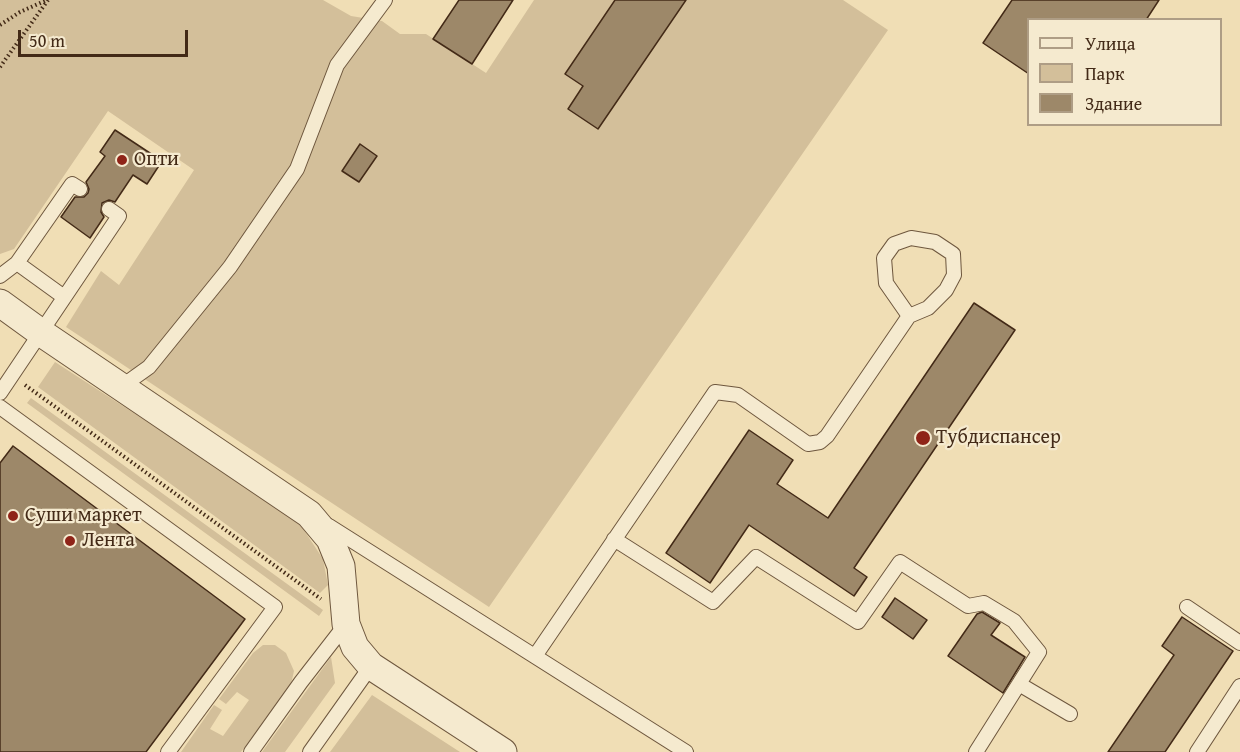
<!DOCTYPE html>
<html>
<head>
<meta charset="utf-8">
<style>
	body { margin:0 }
	#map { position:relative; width:1240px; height:752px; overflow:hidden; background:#f0deb5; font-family:"Gentium Book Plus",serif }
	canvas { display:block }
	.legend { position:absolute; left:1027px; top:18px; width:195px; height:108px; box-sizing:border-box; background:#f5eacf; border:2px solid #ae9d85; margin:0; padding:8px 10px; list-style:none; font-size:18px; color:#432a17 }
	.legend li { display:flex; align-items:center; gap:12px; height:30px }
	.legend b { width:30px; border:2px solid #ae9d85 }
	.scale { position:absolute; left:18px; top:30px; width:170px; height:27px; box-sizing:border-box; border:3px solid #432a17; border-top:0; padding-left:8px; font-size:18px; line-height:21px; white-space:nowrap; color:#432a17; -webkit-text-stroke:4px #f5eacf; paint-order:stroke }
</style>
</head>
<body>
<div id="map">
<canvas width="1240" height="752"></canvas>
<ul class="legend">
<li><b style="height:8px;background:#f5eacf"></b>Улица</li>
<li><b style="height:16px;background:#d3bf9a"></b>Парк</li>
<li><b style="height:16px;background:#9d8869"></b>Здание</li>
</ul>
<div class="scale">50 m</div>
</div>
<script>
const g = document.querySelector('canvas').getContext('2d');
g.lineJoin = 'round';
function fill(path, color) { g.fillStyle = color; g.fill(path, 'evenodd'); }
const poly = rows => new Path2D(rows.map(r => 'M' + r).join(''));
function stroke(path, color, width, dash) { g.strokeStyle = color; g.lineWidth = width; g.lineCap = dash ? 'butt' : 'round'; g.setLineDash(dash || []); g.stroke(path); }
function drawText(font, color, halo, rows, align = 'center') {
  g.font = font + ' "Gentium Book Plus",serif'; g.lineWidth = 4.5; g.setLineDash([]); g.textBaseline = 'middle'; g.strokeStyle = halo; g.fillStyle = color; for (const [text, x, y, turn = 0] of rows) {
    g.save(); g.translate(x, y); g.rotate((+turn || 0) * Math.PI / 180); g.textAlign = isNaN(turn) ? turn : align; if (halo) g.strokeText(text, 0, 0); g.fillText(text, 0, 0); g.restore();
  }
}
fill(poly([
	[0,0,323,0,351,16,382,21,400,34,426,34,486,73,534,0,843,0,888,30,489,607,66,327,101,271,119,285,194,170,108,111,14,249,0,254],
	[55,362,296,518,323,559,328,585,320,593,38,387],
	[31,398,323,610,319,616,27,403],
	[263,645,275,645,286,653,294,671,291,684,241,752,181,752,214,705,222,710,210,729,223,736,249,700,237,692,226,704,219,699,253,653],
	[331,657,335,683,285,752,262,752],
	[372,695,460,752,330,752]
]), '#d3bf9a');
const building = poly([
	[459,0,513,0,472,64,433,39,459,0],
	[615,0,686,0,598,129,568,109,583,86,565,74,615,0],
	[1012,0,1159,0,1146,20,1029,20,1029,74,983,43,1012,0],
	[115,130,162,161,147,184,133,175,115,202,109,200,102,203,101,212,104,217,90,238,61,217,75,197,84,197,88,193,89,189,86,182,105,156,100,152,115,130],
	[360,144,377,156,359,182,342,171,360,144],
	[974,303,1015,330,854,568,867,577,854,596,749,525,710,583,666,553,749,430,793,460,777,484,828,518,974,303],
	[13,446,245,619,146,752,0,752,0,463,13,446],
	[895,598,927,620,913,639,882,617,895,598],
	[982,612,1000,623,991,635,1025,657,1003,693,948,656,977,614,982,612],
	[1182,617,1233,651,1165,752,1108,752,1174,655,1162,646,1182,617]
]);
fill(building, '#9d8869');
stroke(building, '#432a17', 1.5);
const service = poly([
	[17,263,64,297],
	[0,276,17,263,72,184,80,189],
	[121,387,149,367,230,267,297,169,337,65,385,0],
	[0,393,119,216,109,209],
	[0,407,275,607,168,752],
	[329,526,686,752],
	[614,539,713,602,756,557,858,622,900,562,968,606,984,603,1014,621,1039,652,976,752],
	[1187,607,1240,643],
	[535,656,715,392,738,395,808,444,820,442,827,436,909,316,928,308,946,290,954,275,953,254,935,242,911,238,894,244,884,258,886,283,909,316],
	[1019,684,1070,714],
	[251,752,301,682,346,624],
	[310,752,371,666],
	[1197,752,1240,686]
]);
const minor = poly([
	[0,303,40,332,309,514,330,539,341,566,346,624,355,647,371,666,503,752]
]);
stroke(service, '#6e573e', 16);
stroke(minor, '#6e573e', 29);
stroke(poly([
	[0,25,20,12,47,0],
	[0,67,48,0],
	[25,385,321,599]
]), '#432a17', 4, [1.5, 3]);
stroke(service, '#f5eacf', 14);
stroke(minor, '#f5eacf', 27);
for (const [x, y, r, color] of [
	[122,160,6,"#8f2418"],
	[923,438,8,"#8f2418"],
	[13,516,6,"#8f2418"],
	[70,541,6,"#8f2418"]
]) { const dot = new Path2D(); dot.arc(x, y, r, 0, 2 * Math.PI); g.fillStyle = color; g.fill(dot); stroke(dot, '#f5eacf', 2); }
drawText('20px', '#432a17', '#f5eacf', [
	["Опти",134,160],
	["Тубдиспансер",936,438],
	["Суши маркет",25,516],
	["Лента",82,541]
], 'left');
</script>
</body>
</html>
